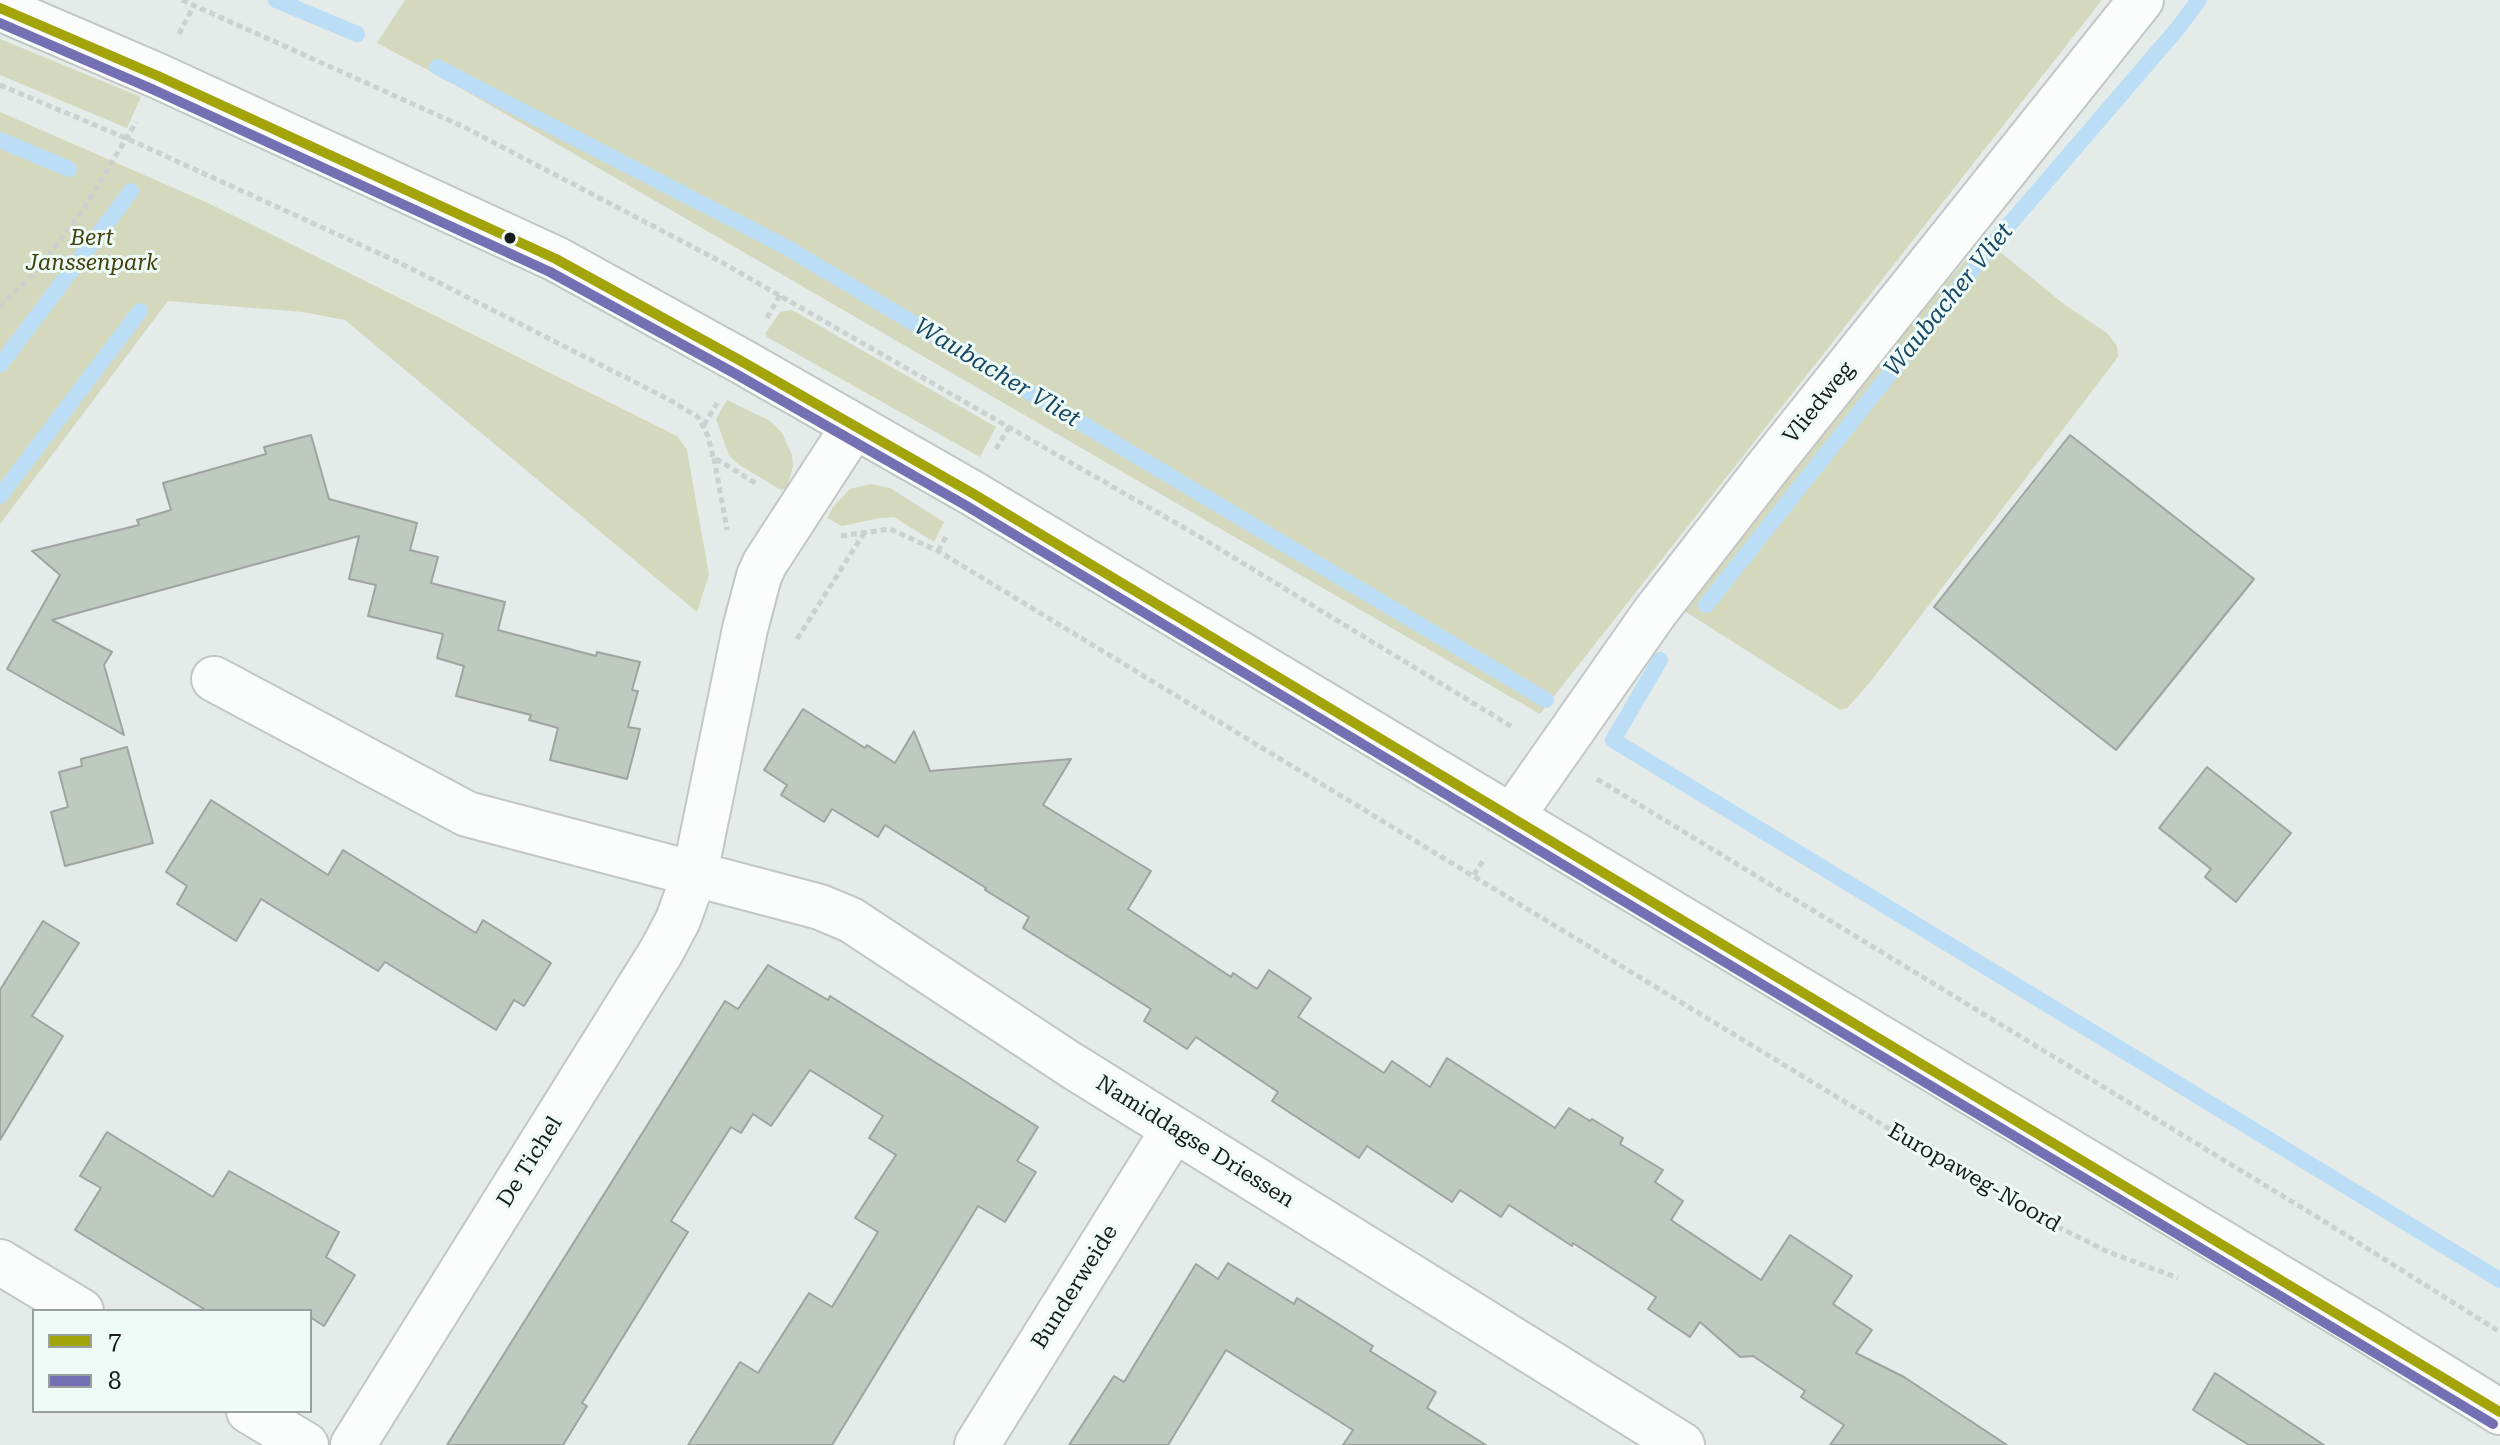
<!DOCTYPE html>
<html>
<head>
<meta charset="utf-8">
<style>
	body { margin:0 }
	#map { position:relative; width:2500px; height:1445px; overflow:hidden; background:#e4ebe9; font-family:"Roboto Serif",serif }
	canvas { display:block }
	.legend { position:absolute; left:32px; top:1309px; width:280px; height:104px; box-sizing:border-box; background:#eefbf7; border:2px solid #98a19f; margin:0; padding:10px 14px; list-style:none; font-size:24px; color:#171b1a }
	.legend li { display:flex; align-items:center; gap:16px; height:40px }
	.legend b { width:40px; border:2px solid #98a19f }
</style>
</head>
<body>
<div id="map">
<canvas width="2500" height="1445"></canvas>
<ul class="legend">
<li><b style="height:10px;background:#a2a40a"></b>7</li>
<li><b style="height:10px;background:#7570b3"></b>8</li>
</ul>
</div>
<script>
const g = document.querySelector('canvas').getContext('2d');
g.lineJoin = 'round';
function fill(path, color) { g.fillStyle = color; g.fill(path, 'evenodd'); }
const poly = rows => new Path2D(rows.map(r => 'M' + r).join(''));
function stroke(path, color, width, dash) { g.strokeStyle = color; g.lineWidth = width; g.lineCap = dash ? 'butt' : 'round'; g.setLineDash(dash || []); g.stroke(path); }
function drawText(font, color, halo, rows, align = 'center') {
  g.font = font + ' "Roboto Serif",serif'; g.lineWidth = 6; g.setLineDash([]); g.textBaseline = 'middle'; g.strokeStyle = halo; g.fillStyle = color; for (const [text, x, y, turn = 0] of rows) {
    g.save(); g.translate(x, y); g.rotate((+turn || 0) * Math.PI / 180); g.textAlign = isNaN(turn) ? turn : align; if (halo) g.strokeText(text, 0, 0); g.fillText(text, 0, 0); g.restore();
  }
}
fill(poly([
	[405,0,2102,0,1540,714,445,79,377,43],
	[0,39,141,97,127,128,0,75],
	[0,112,208,203,677,436,687,450,709,575,697,612,345,320,303,312,168,301,0,524],
	[1984,239,2065,305,2107,333,2117,346,2118,357,1871,681,1847,708,1840,710,1678,607,1809,439],
	[792,310,996,427,980,457,767,337,765,334,780,312],
	[727,400,770,421,782,433,792,455,793,466,787,488,781,490,738,464,729,456,716,419],
	[871,484,890,488,944,522,934,542,894,517,880,518,842,526,827,518,833,507,850,489]
]), '#d4d8bc');
stroke(poly([
	[276,0,357,34],
	[437,67,784,246,1546,700],
	[0,140,69,169],
	[0,365,131,191],
	[0,496,140,311],
	[1706,605,1996,240,2178,28,2199,0],
	[1660,660,1613,740,2500,1280]
]), '#bbdef6', 16);
const building = poly([
	[311,435,329,499,417,523,410,550,438,557,431,583,505,602,498,630,596,656,597,652,640,662,632,690,638,691,628,727,640,729,627,779,550,760,558,728,529,720,531,715,456,696,464,666,437,658,443,634,368,616,376,585,349,579,359,536,52,620,112,652,104,665,124,735,7,669,60,575,32,551,139,525,137,520,171,510,163,483,266,454,264,447,311,435],
	[2070,435,2254,579,2116,750,1934,607,2070,435],
	[803,709,865,748,867,745,895,763,914,731,930,771,1071,759,1043,805,1151,871,1128,909,1231,977,1233,973,1257,989,1269,970,1311,998,1298,1017,1384,1073,1392,1061,1430,1087,1447,1058,1555,1128,1569,1108,1590,1121,1592,1119,1623,1138,1620,1144,1663,1170,1655,1182,1683,1201,1671,1220,1761,1280,1790,1235,1852,1276,1833,1304,1872,1330,1856,1353,1904,1377,2007,1445,1830,1445,1844,1425,1801,1397,1805,1391,1753,1356,1740,1357,1700,1322,1690,1337,1648,1309,1656,1297,1573,1243,1572,1246,1509,1205,1501,1217,1460,1190,1452,1202,1367,1146,1359,1158,1272,1101,1278,1092,1196,1037,1187,1049,1144,1021,1151,1009,1023,928,1029,917,985,890,986,888,885,825,878,837,832,809,824,822,781,795,787,785,764,770,803,709],
	[127,747,153,843,65,866,51,812,68,807,59,772,82,766,81,759,127,747],
	[2207,767,2291,833,2236,902,2205,877,2211,869,2159,828,2207,767],
	[211,800,328,875,343,850,476,933,483,920,551,963,524,1006,514,1000,496,1030,385,962,378,971,261,899,236,941,177,904,187,886,166,872,211,800],
	[43,921,79,943,32,1016,63,1036,0,1140,0,990,43,921],
	[768,965,828,1000,830,996,1038,1127,1017,1161,1036,1172,1005,1222,978,1206,832,1445,688,1445,740,1362,758,1373,809,1293,832,1307,878,1232,855,1218,896,1155,869,1138,883,1116,810,1070,771,1126,753,1114,741,1133,731,1127,671,1221,688,1232,582,1403,587,1406,563,1445,447,1445,725,1001,738,1009,768,965],
	[107,1132,213,1197,229,1171,339,1232,326,1257,355,1275,324,1326,310,1317,310,1311,207,1311,75,1230,101,1188,80,1176,107,1132],
	[1228,1263,1294,1304,1297,1298,1373,1346,1370,1351,1436,1392,1427,1408,1486,1445,1343,1445,1353,1430,1226,1350,1168,1445,1069,1445,1114,1376,1124,1382,1196,1264,1218,1279,1228,1263],
	[2215,1373,2324,1445,2249,1445,2193,1410,2215,1373]
]);
fill(building, '#bec9bf');
stroke(building, '#9fa3a1', 2);
const minor = poly([
	[0,8,158,76,556,259,741,361,972,493,2369,1331,2500,1412],
	[214,679,467,814,786,898,820,907,851,920,1071,1065,1682,1445],
	[1512,816,1655,612,1767,468,2141,0],
	[0,1262,81,1311],
	[249,1411,306,1445],
	[353,1445,661,952,678,920,695,873,745,629,759,576,765,563,854,426],
	[977,1445,1174,1129]
]);
stroke(minor, '#c2c7c6', 48);
stroke(poly([
	[182,0,464,127,716,259,1195,534,1514,728],
	[179,34,194,5],
	[0,85,128,139,398,262,668,399,698,417,708,436,713,457,757,484],
	[0,307,36,271,83,210,136,122],
	[767,318,780,295],
	[704,425,717,403],
	[996,449,1009,427],
	[714,458,727,530],
	[841,536,890,529,938,551,2013,1204,2106,1251,2178,1278],
	[938,551,947,535],
	[797,639,864,533],
	[1597,779,2314,1215,2500,1332],
	[1474,875,1484,859]
]), '#cdd0cf', 5, [6, 4]);
stroke(minor, '#fbfcfc', 44);
stroke(poly([
	[0,8,158,76,556,259,741,361,972,493,2500,1412]
]), '#a2a40a', 10);
stroke(poly([
	[0,23,152,89,550,272,734,373,965,505,2493,1424]
]), '#7570b3', 10);
for (const [x, y, r, color] of [
	[510,238,7,"#171b1a"]
]) { const dot = new Path2D(); dot.arc(x, y, r, 0, 2 * Math.PI); g.fillStyle = color; g.fill(dot); stroke(dot, '#eefbf7', 3); }
drawText('italic 22px', '#3f400d', '#eefbf7', [
	["Bert",92,239],
	["Janssenpark",92,264]
]);
drawText('22px', '#171b1a', '#eefbf7', [
	["Vliedweg",1819,403,-51],
	["Namiddagse Driessen",1195,1142,32],
	["De Tichel",530,1162,-58],
	["Europaweg-Noord",1974,1178,30],
	["Bunderweide",1075,1287,-58]
]);
drawText('italic 24px', '#194663', '#eefbf7', [
	["Waubacher Vliet",1949,300,-51],
	["Waubacher Vliet",997,373,31]
]);
</script>
</body>
</html>
